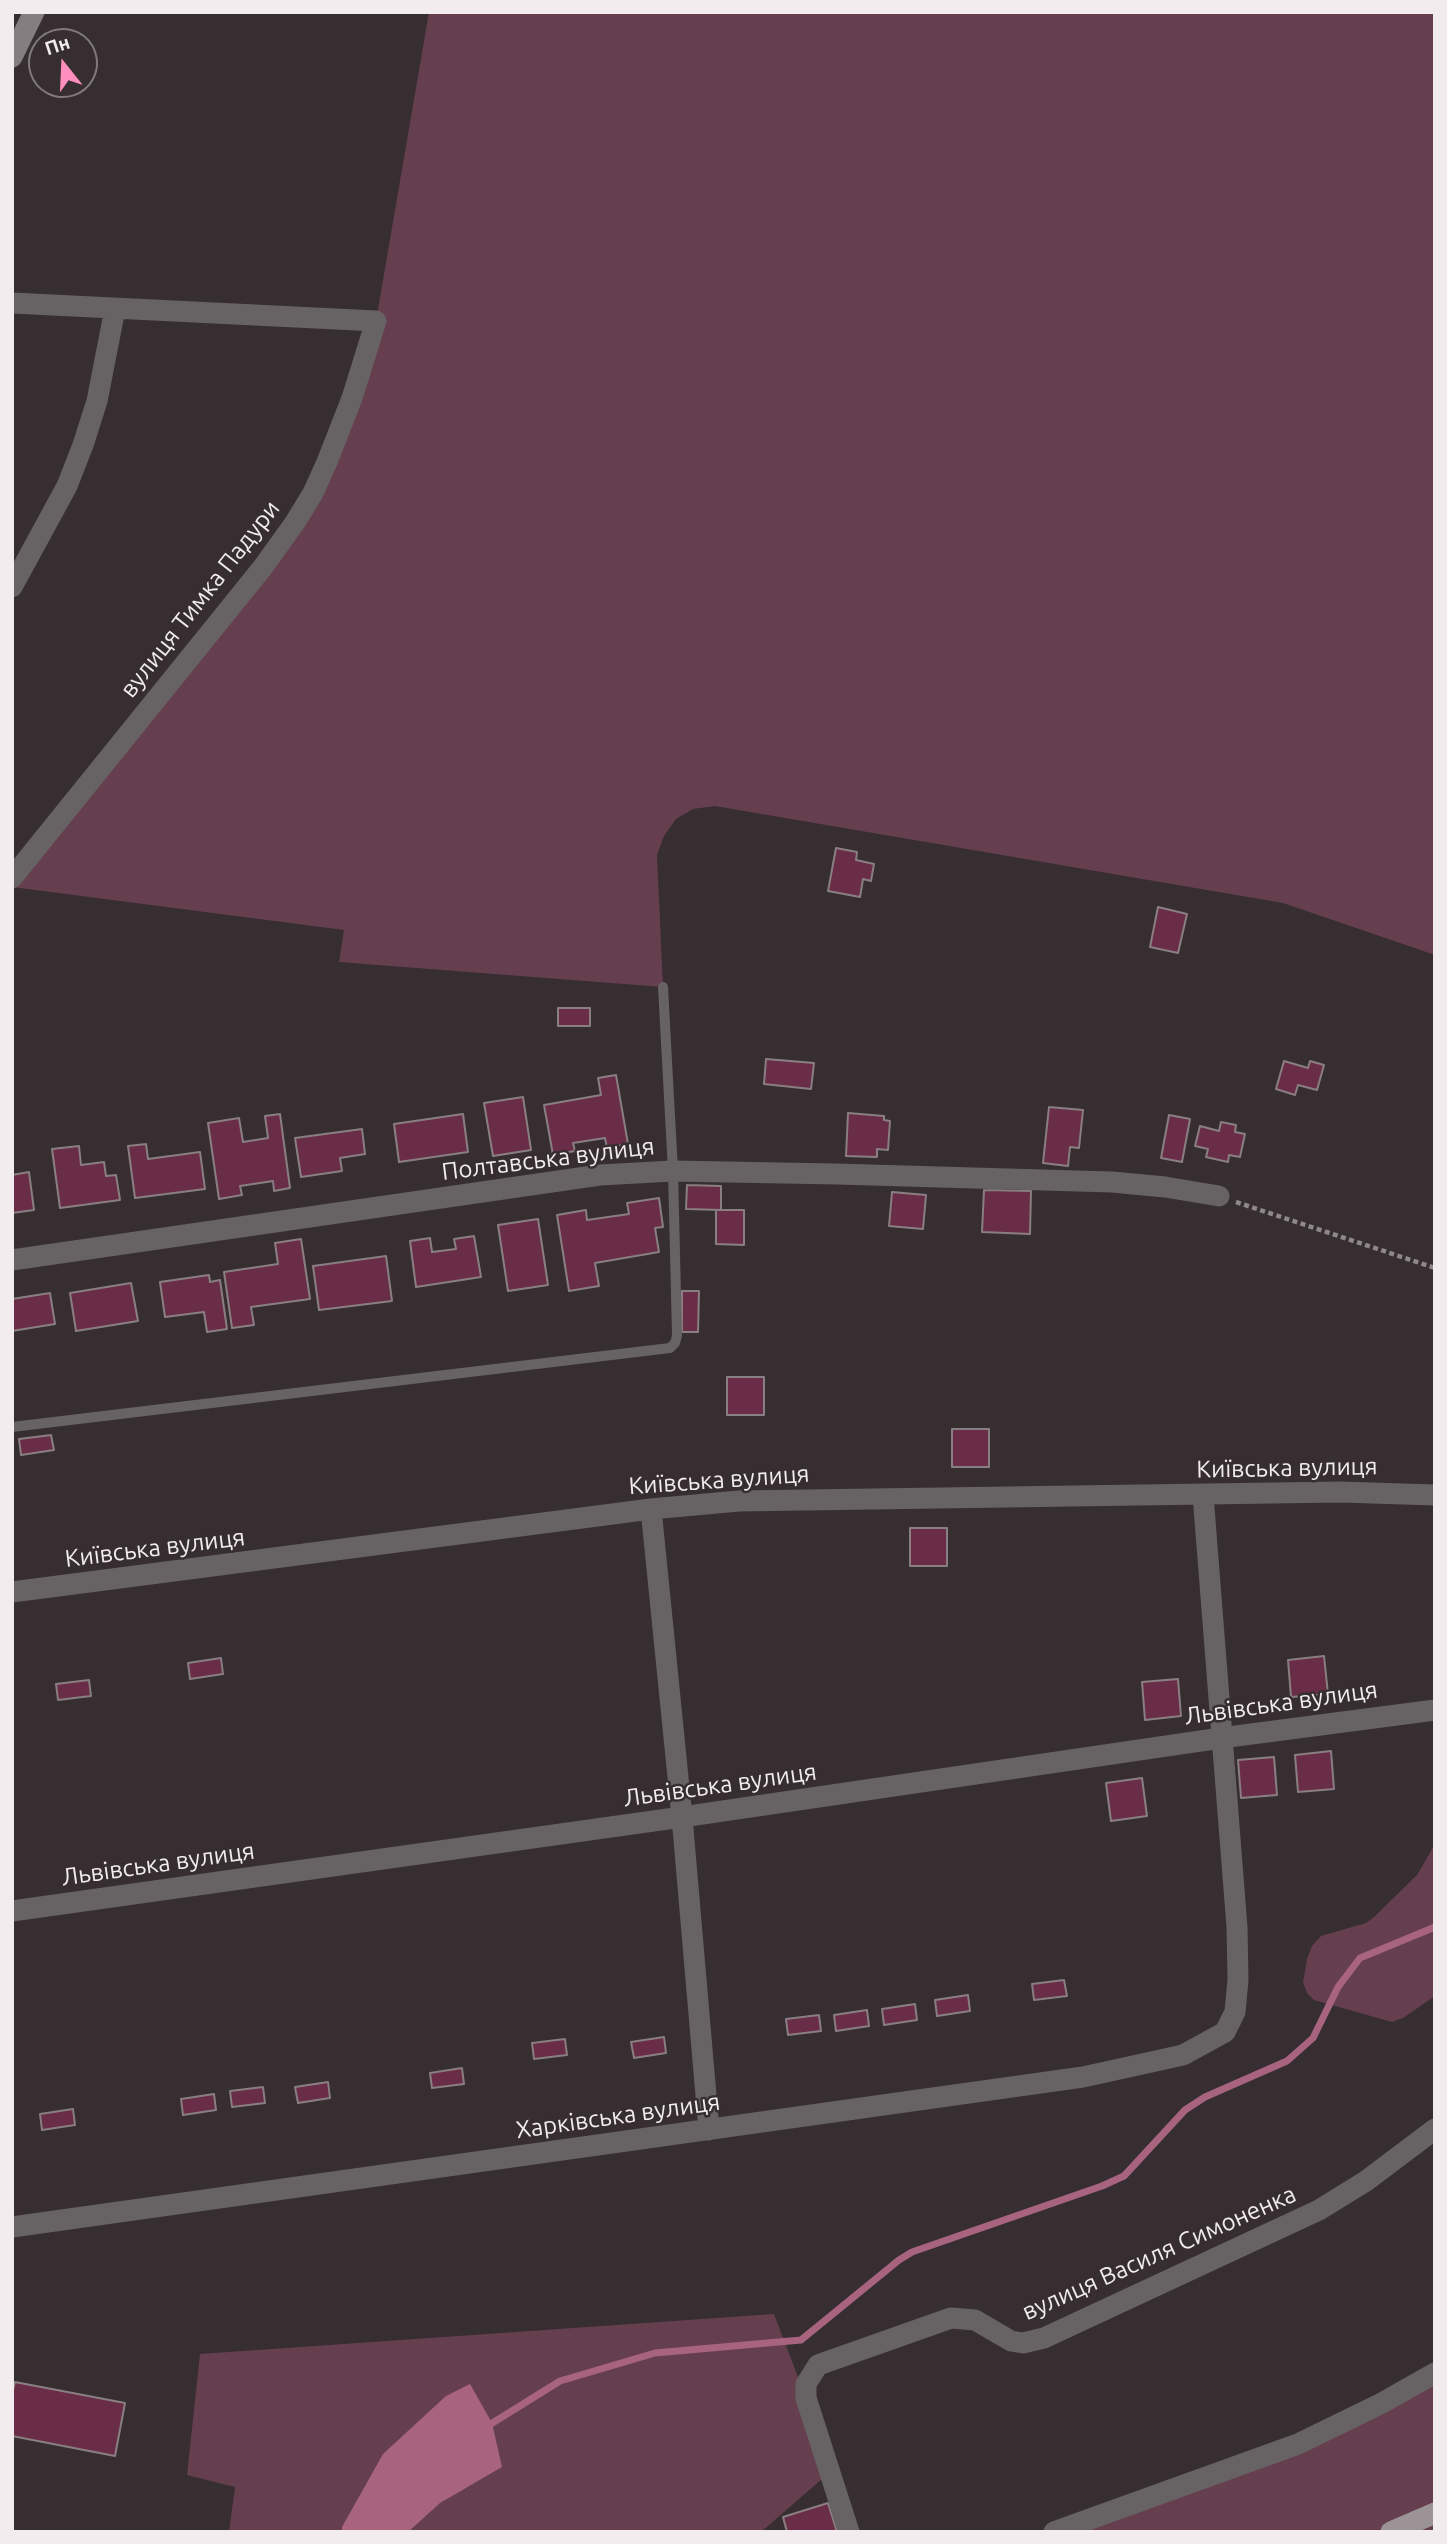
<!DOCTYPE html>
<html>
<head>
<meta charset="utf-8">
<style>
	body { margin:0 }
	#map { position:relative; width:1447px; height:2544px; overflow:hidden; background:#362e31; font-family:Ubuntu,sans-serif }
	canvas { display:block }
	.frame { position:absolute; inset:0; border:14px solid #f2ecee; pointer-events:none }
	.north { position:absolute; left:28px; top:28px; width:70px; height:70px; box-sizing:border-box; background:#362e31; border:2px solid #817a7d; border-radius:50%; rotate:342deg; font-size:19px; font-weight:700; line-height:28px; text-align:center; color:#f2ecee }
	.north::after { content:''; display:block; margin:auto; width:24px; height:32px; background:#fe8ebb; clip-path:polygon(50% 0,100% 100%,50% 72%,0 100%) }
</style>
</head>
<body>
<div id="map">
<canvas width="1447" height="2544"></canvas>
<div class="frame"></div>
<div class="north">Пн</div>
</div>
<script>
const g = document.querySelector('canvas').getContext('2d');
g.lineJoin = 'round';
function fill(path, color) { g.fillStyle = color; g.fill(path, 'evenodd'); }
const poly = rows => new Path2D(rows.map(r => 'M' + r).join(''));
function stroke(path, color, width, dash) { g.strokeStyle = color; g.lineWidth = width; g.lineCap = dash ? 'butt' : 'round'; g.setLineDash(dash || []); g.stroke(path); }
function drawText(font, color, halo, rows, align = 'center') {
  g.font = font + ' Ubuntu,sans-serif'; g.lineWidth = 5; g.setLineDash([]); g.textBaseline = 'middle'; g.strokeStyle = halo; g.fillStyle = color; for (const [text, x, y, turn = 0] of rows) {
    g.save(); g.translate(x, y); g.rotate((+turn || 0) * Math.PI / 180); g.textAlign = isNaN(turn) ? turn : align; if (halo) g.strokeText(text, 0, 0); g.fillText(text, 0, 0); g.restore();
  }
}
fill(poly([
	[429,12,1435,12,1435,955,1283,903,715,806,693,809,676,819,664,836,657,855,663,987,339,962,344,930,12,887,296,521,376,321],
	[1435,1844,1435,1996,1403,2018,1392,2022,1314,2000,1307,1993,1303,1982,1307,1959,1312,1946,1321,1936,1366,1923,1373,1918,1417,1875],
	[774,2314,806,2398,830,2472,761,2532,229,2532,235,2487,187,2475,200,2354],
	[1435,2373,1435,2532,1054,2532,1258,2460]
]), '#663f4e');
fill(poly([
	[470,2384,492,2423,502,2467,440,2503,408,2532,342,2532,342,2527,383,2454,446,2396]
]), '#a8647e');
stroke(poly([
	[486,2427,560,2381,655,2353,801,2340,899,2260,912,2252,1102,2186,1124,2176,1185,2110,1205,2097,1287,2061,1313,2038,1338,1987,1360,1958,1435,1927]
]), '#a8647e', 7);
const building = poly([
	[836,848,857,852,856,860,874,864,871,881,863,879,860,897,828,891,836,848],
	[1158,907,1187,914,1178,953,1150,947,1158,907],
	[558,1008,590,1008,590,1026,558,1026,558,1008],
	[766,1059,814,1063,811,1089,764,1084,766,1059],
	[1284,1061,1308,1068,1310,1061,1324,1065,1317,1090,1298,1085,1295,1095,1276,1089,1284,1061],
	[616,1075,628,1144,607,1148,605,1138,573,1143,575,1151,553,1155,544,1105,601,1095,598,1078,616,1075],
	[523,1097,531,1150,493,1156,484,1103,523,1097],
	[1049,1107,1083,1110,1079,1148,1070,1147,1068,1166,1043,1163,1049,1107],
	[848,1113,884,1116,884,1120,890,1121,888,1150,877,1149,877,1157,846,1156,848,1113],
	[280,1114,290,1188,274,1191,273,1181,240,1186,242,1195,219,1199,208,1123,239,1118,243,1142,268,1138,265,1116,280,1114],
	[463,1114,468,1152,399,1162,394,1124,463,1114],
	[1169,1115,1190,1119,1182,1162,1161,1158,1169,1115],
	[1221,1122,1236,1125,1235,1132,1245,1134,1240,1157,1229,1155,1228,1162,1206,1157,1208,1149,1195,1146,1200,1126,1219,1131,1221,1122],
	[362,1129,365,1154,340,1158,342,1171,301,1177,295,1138,362,1129],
	[146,1144,148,1159,200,1152,205,1189,135,1198,128,1146,146,1144],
	[79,1146,81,1165,104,1162,106,1176,116,1175,120,1200,60,1208,52,1149,79,1146],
	[29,1172,34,1210,12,1213,12,1175,29,1172],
	[687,1185,721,1186,721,1210,686,1209,687,1185],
	[984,1190,1031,1191,1030,1234,982,1232,984,1190],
	[892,1192,926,1195,923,1229,889,1226,892,1192],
	[659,1198,663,1227,655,1228,659,1252,595,1263,599,1286,569,1291,557,1215,586,1210,587,1220,629,1214,627,1203,659,1198],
	[716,1210,744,1210,744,1245,716,1244,716,1210],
	[538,1219,548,1285,508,1291,498,1225,538,1219],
	[474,1236,481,1277,416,1287,410,1241,430,1238,432,1252,456,1249,454,1239,474,1236],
	[301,1239,310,1299,251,1307,254,1325,232,1328,224,1272,278,1264,275,1243,301,1239],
	[386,1256,392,1301,319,1310,313,1266,386,1256],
	[209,1275,210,1282,220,1280,227,1329,207,1332,204,1312,165,1317,160,1282,209,1275],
	[131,1283,138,1321,76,1331,70,1293,131,1283],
	[682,1291,699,1291,698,1332,682,1332,682,1291],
	[50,1293,55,1324,12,1331,12,1299,50,1293],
	[727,1377,764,1377,764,1415,727,1415,727,1377],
	[952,1429,989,1429,989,1467,952,1467,952,1429],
	[51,1435,54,1450,21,1455,19,1439,51,1435],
	[910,1528,947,1528,947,1566,910,1566,910,1528],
	[1324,1656,1328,1694,1291,1697,1288,1660,1324,1656],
	[221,1658,223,1674,190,1679,188,1663,221,1658],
	[1178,1679,1181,1716,1145,1720,1142,1682,1178,1679],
	[89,1680,91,1696,58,1700,56,1684,89,1680],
	[1331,1751,1334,1789,1298,1792,1295,1755,1331,1751],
	[1274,1757,1277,1795,1241,1798,1238,1760,1274,1757],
	[1142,1778,1147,1816,1111,1821,1106,1783,1142,1778],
	[1064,1980,1067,1996,1034,2000,1032,1984,1064,1980],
	[968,1995,970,2011,937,2016,935,2000,968,1995],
	[915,2004,917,2020,884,2025,882,2009,915,2004],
	[867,2010,869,2026,836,2031,834,2015,867,2010],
	[819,2015,821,2031,788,2035,786,2019,819,2015],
	[664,2037,666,2053,634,2058,631,2042,664,2037],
	[565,2039,567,2055,534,2059,532,2043,565,2039],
	[462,2068,464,2084,432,2088,430,2073,462,2068],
	[328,2082,330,2098,298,2103,295,2087,328,2082],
	[263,2087,265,2103,232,2107,230,2091,263,2087],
	[214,2094,216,2110,183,2115,181,2099,214,2094],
	[73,2109,75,2125,42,2130,40,2114,73,2109],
	[15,2382,125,2403,115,2456,12,2436,12,2394,15,2382],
	[828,2503,837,2532,787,2532,783,2517,828,2503]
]);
fill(building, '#6a2d47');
stroke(building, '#897f82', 2);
stroke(poly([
	[1236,1202,1435,1268]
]), '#8f888b', 4.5, [5, 3.5]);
stroke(poly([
	[12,1427,670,1348,675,1343,677,1336,673,1171,663,987]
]), '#676264', 10);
stroke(poly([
	[12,303,376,321,352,398,327,462,313,493,296,521,263,567,12,878],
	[12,587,67,486,83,445,97,401,115,309],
	[12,1260,600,1175,673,1171,836,1174,1112,1182,1165,1187,1219,1196],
	[651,1509,682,1817,709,2130],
	[12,1592,651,1509,739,1501,1340,1492,1435,1495],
	[12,1911,682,1817,1221,1738,1435,1710],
	[12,2227,1083,2077,1183,2055,1225,2032,1235,2012,1238,1980,1237,1927,1203,1495],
	[849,2532,806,2398,806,2384,818,2365,951,2318,975,2320,1011,2341,1023,2343,1044,2338,1319,2210,1366,2181,1435,2129],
	[1054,2532,1298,2444,1382,2403,1435,2373]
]), '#676264', 21);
stroke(poly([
	[12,57,34,12]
]), '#857e80', 21);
stroke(poly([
	[1391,2532,1435,2513]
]), '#9c9396', 21);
drawText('24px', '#f2ecee', '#362e31', [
	["вулиця Тимка Падури",200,599,-52],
	["Полтавська вулиця",548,1159,-7],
	["Київська вулиця",1287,1468,-1],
	["Київська вулиця",719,1480,-4],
	["Київська вулиця",155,1548,-7],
	["Львівська вулиця",1281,1703,-8],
	["Львівська вулиця",720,1785,-8],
	["Львівська вулиця",158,1864,-8],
	["Харківська вулиця",618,2116,-8],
	["вулиця Василя Симоненка",1159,2253,-24]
]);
</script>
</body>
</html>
